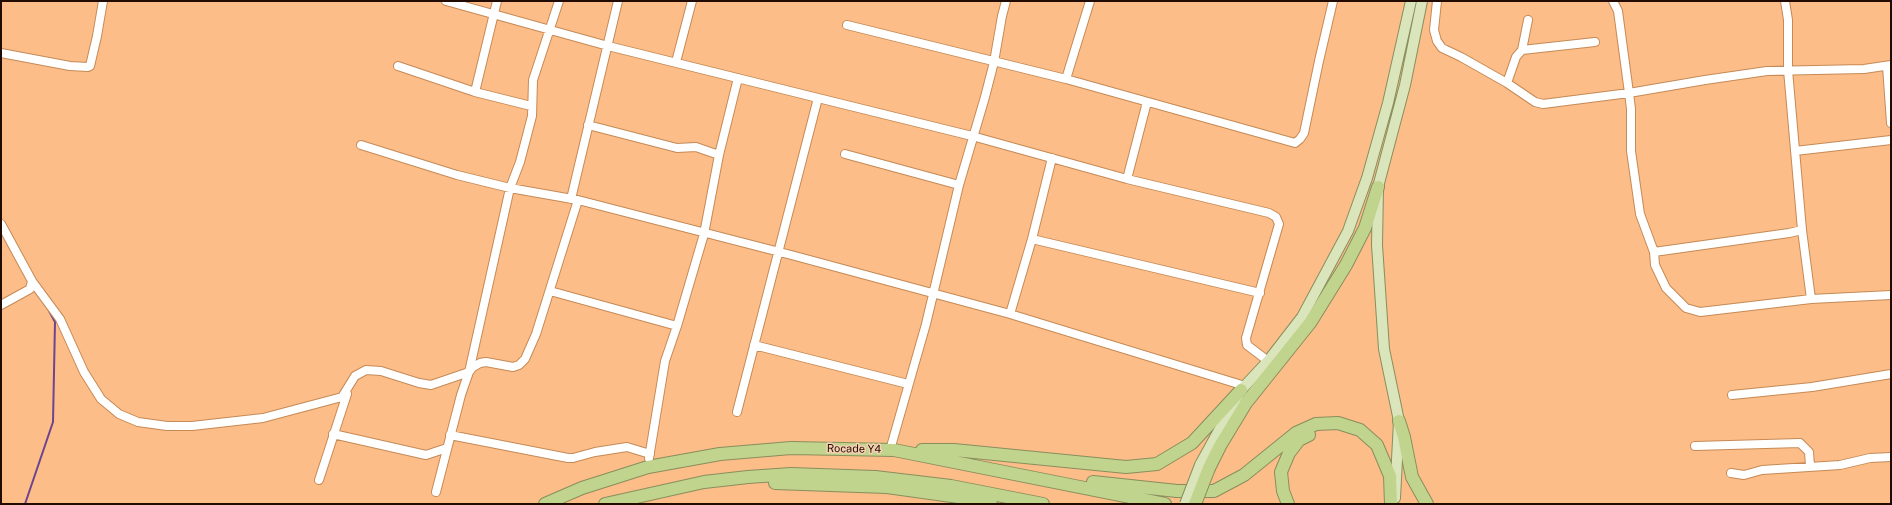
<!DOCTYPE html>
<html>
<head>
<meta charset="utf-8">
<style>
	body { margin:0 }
	#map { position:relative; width:1892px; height:505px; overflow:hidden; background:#fcbd88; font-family:"Public Sans",sans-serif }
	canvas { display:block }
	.frame { position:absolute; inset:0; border:2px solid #210b00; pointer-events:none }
</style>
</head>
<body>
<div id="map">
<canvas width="1892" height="505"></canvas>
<div class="frame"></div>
</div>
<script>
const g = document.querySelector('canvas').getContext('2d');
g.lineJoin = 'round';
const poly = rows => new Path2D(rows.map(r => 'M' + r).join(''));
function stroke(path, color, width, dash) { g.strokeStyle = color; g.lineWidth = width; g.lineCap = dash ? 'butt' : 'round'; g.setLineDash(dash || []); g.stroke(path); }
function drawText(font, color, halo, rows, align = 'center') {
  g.font = font + ' "Public Sans",sans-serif'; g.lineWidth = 3; g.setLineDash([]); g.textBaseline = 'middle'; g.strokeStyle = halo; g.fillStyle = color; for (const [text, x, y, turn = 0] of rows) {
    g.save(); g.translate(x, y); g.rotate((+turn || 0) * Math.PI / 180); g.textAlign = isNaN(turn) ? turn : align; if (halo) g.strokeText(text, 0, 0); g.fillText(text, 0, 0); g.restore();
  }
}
stroke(poly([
	[25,504,53,422,55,322,48,309]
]), '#6c448f', 2);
const minor = poly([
	[446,1,608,46,818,98],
	[1437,1,1434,30,1437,41,1442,48,1461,57,1507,83,1535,102,1543,104,1629,93,1705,80,1767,71,1864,69,1891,65],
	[1613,1,1618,11,1629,93,1631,109,1631,151,1640,214,1654,252,1789,233,1802,230,1811,299],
	[1785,1,1788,20,1788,70,1802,230],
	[847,25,1066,79,1295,143,1300,139,1304,133,1319,61,1333,1],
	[1522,50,1528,20],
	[1,53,70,66,88,67,90,66,97,36,103,1],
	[676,62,692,1],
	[398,66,475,92,531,106],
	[1887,66,1891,123],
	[1066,79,1090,1],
	[1507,83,1516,57,1522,50,1595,42],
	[475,92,497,1],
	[588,125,677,148,696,147,719,155],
	[361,145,457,175,510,188,578,200,795,256,1010,314,1245,386],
	[1795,151,1891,140],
	[845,154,959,185],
	[1052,158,1032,239,1260,293],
	[1127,179,1147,102],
	[571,199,618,1],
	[1,224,32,281,30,289,1,305],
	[1654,252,1655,265,1666,288,1686,308,1700,312,1811,299,1891,295],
	[32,281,60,319,84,372,101,399,119,414,138,422,167,426,192,426,263,418,342,397,355,376,366,370,381,371,419,383,431,385,469,372,510,188,520,162,532,116,533,80,559,1],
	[550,291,677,326,704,234,719,155,738,78],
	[1010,314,1032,239],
	[754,345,908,384],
	[1732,395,1812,387,1891,374],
	[737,412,818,98,972,136,1127,179,1269,213,1276,217,1279,224,1246,338,1247,345,1268,361],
	[333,434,426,455,447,448],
	[450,435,568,458,573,458,595,452,627,447,650,454],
	[1695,446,1800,443,1809,452,1810,466],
	[890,450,926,324,959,185,985,97,994,62,1002,16,1006,1],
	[649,458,665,361,677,326],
	[1731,473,1744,475,1762,470,1840,465,1870,458,1891,457],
	[319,480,347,394],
	[436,492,461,395,469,372,473,367,480,363,486,362,513,367,519,365,525,359,536,334,578,200]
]);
const major = poly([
	[1200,465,1241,390,1268,361,1302,317,1348,231,1367,178,1388,103,1411,1],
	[1395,498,1399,421,1384,349,1377,245,1378,187,1405,85,1422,1]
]);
const highway = poly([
	[1399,421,1404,437,1412,477,1427,504],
	[922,450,954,450,1126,467,1157,464,1192,443,1241,390],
	[1209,468,1220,446,1246,403,1310,323,1346,265,1365,228,1378,187],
	[1093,482,1177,491,1214,491,1244,475,1296,433,1316,424,1338,423,1360,430,1377,445,1390,476,1391,504],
	[775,483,887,487,966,498,991,504],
	[545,504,582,488,648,467,720,454,791,448,894,450,1165,504],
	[605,504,704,482,748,477,791,474,875,477,951,486,1043,504],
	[1288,504,1283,491,1281,472,1289,453,1299,440,1309,435]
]);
stroke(minor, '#c68a56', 10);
stroke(major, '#898e5c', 12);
stroke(highway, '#898e5c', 14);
stroke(minor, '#fff', 8);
stroke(major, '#dae5bb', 10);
stroke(highway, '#c1d48d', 12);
const majorBridge = poly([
	[1185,504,1200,465]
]);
const highwayBridge = poly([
	[1195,504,1209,468]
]);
stroke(majorBridge, '#898e5c', 12, []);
stroke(highwayBridge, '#898e5c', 14, []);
stroke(majorBridge, '#dae5bb', 10);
stroke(highwayBridge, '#c1d48d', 12);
drawText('11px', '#210b00', '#f7d1b2', [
	["Rocade Y4",854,449,1]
]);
</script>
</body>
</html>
